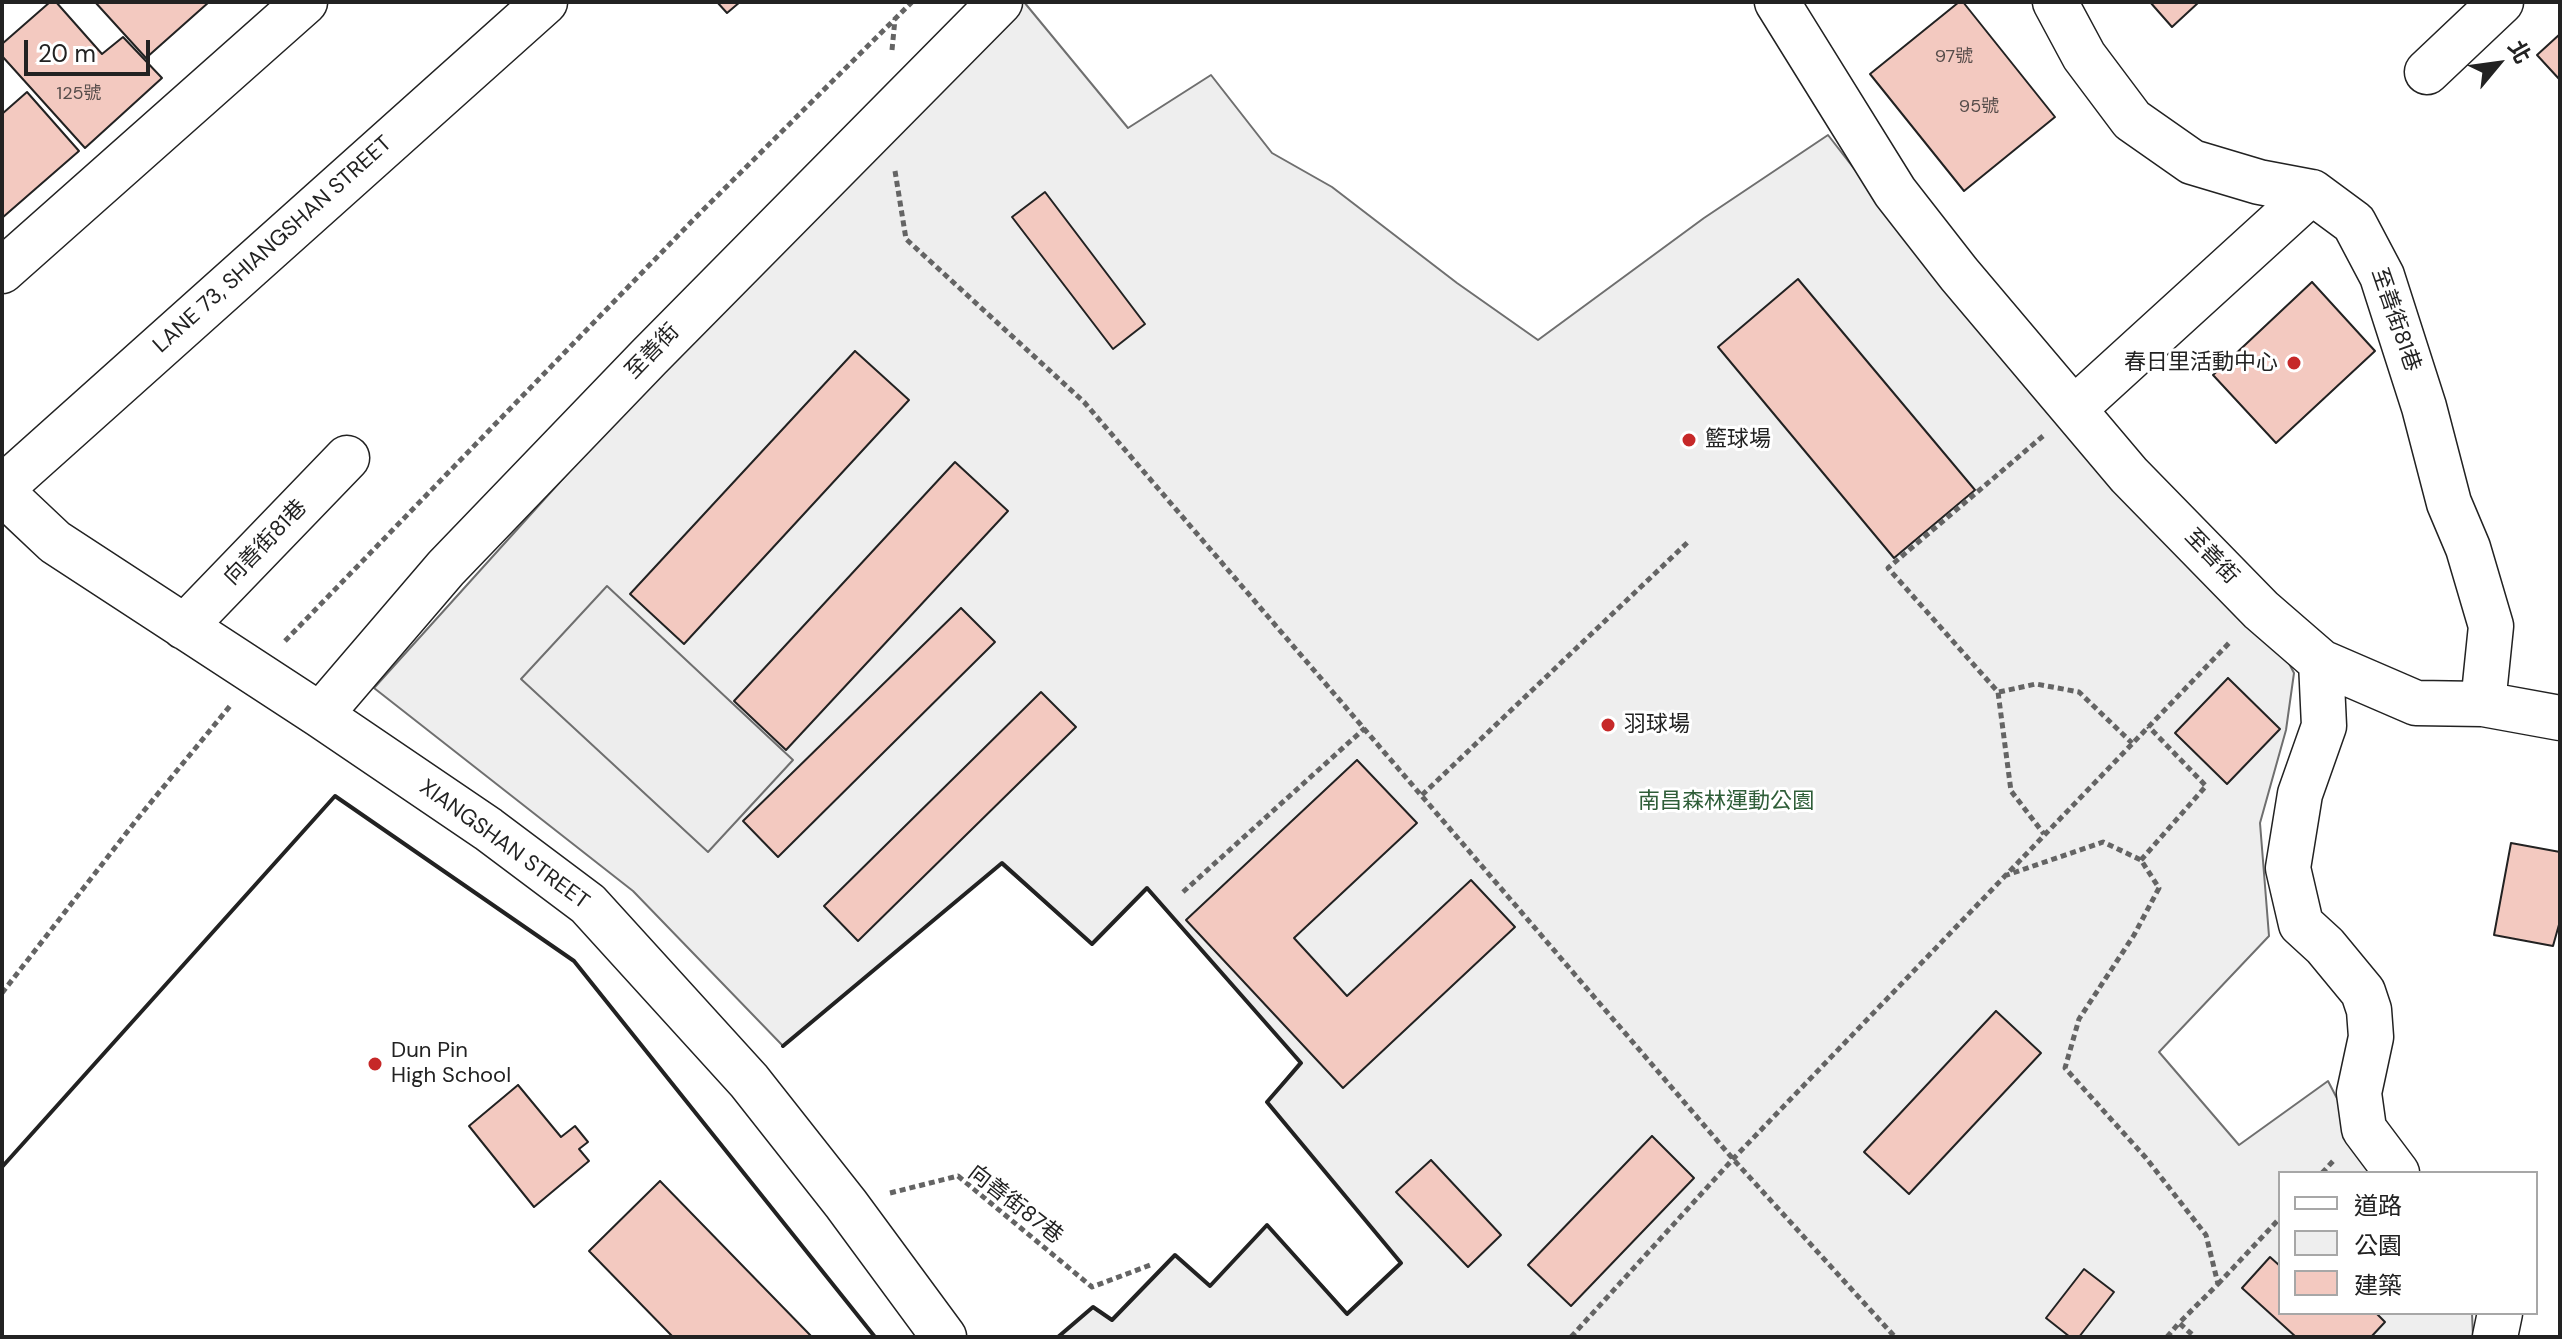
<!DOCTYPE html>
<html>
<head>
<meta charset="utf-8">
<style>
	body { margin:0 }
	#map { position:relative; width:2562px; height:1339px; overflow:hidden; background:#fff; font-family:"DM Sans","Noto Sans TC",sans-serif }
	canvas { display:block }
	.frame { position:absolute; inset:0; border:4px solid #222; pointer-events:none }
	.legend { position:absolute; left:2278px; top:1171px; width:260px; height:144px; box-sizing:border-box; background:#fff; border:2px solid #a7a7a7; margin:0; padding:10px 14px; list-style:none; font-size:24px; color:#222 }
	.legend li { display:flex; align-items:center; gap:16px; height:40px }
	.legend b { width:40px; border:2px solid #a7a7a7 }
	.north { position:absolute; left:2458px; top:24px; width:80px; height:80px; -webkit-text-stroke:6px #fff; paint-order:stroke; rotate:61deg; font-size:22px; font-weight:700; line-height:32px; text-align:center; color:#222 }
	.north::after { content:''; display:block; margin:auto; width:28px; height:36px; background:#222; clip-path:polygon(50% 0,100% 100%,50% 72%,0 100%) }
	.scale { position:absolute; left:24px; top:40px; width:126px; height:36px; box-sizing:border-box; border:4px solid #222; border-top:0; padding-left:10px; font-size:24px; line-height:28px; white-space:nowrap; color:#222; -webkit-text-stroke:6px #fff; paint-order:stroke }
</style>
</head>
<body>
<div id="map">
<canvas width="2562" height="1339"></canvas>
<div class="frame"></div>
<ul class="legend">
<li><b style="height:10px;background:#fff"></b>道路</li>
<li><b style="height:22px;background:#eee"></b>公園</li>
<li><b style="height:22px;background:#f3c9c0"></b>建築</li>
</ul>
<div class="north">北</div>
<div class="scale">20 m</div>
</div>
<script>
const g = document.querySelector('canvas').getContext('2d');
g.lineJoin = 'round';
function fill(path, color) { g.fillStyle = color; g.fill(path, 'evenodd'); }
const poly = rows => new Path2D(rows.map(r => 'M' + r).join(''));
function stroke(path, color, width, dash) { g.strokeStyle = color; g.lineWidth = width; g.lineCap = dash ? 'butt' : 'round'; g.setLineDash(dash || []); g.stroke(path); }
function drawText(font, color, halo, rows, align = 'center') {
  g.font = font + ' "DM Sans","Noto Sans TC",sans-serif'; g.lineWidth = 6; g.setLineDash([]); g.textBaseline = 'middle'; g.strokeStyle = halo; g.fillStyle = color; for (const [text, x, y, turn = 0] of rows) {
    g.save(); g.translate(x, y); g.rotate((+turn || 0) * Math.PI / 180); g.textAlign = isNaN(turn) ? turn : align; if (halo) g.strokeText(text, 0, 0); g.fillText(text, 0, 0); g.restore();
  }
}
const green = poly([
	[1020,2,1024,2,1128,128,1211,75,1272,153,1332,187,1457,283,1538,340,1704,218,1828,135,1977,327,2261,610,2294,673,2286,730,2260,823,2269,936,2159,1052,2239,1145,2328,1081,2358,1139,2386,1173,2280,1173,2280,1313,2472,1313,2473,1337,1058,1337,1093,1307,1112,1320,1175,1255,1210,1286,1267,1225,1347,1313,1401,1263,1267,1102,1300,1062,1147,889,1092,944,1001,864,783,1046,633,891,374,688,661,370,1020,2]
]);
fill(green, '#eee');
stroke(green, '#6f6f6f', 2);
const parking = poly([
	[607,586,793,760,708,852,521,679,607,586]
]);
fill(parking, '#ededed');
stroke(parking, '#6f6f6f', 2);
const building = poly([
	[50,2,56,2,102,54,123,37,162,78,85,148,2,56,2,44,50,2],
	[95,2,209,2,146,58,95,2],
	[717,2,740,2,727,13,717,2],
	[1959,2,1963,2,2055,117,1964,191,1870,74,1959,2],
	[2150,2,2199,2,2172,27,2150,2],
	[2560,34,2560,80,2537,55,2560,34],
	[27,92,79,151,2,218,2,114,27,92],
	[1045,192,1145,324,1113,349,1012,217,1045,192],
	[1798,279,1975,490,1894,558,1718,347,1798,279],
	[2312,282,2375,351,2276,443,2213,375,2312,282],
	[855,351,909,400,684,644,630,594,855,351],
	[955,462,1008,511,786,750,734,701,955,462],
	[961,608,995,642,778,857,743,821,961,608],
	[2228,678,2280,729,2227,784,2175,733,2228,678],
	[1041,692,1076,727,858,941,824,906,1041,692],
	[1357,760,1417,823,1294,938,1347,996,1471,880,1515,927,1343,1088,1186,920,1357,760],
	[2511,843,2560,852,2560,921,2553,946,2494,935,2511,843],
	[1996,1011,2041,1053,1909,1194,1864,1152,1996,1011],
	[518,1085,561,1137,575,1126,588,1142,579,1149,589,1161,534,1207,469,1126,518,1085],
	[1652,1136,1694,1178,1571,1306,1528,1265,1652,1136],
	[1431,1160,1501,1235,1468,1267,1396,1192,1431,1160],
	[660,1181,812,1337,673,1337,589,1251,660,1181],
	[2270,1257,2280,1266,2280,1313,2376,1313,2385,1322,2371,1337,2296,1337,2242,1288,2270,1257],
	[2084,1269,2114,1292,2079,1337,2070,1337,2046,1318,2084,1269]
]);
fill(building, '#f3c9c0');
stroke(building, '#222', 2);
const minor = poly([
	[1777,2,1895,192,1959,274,2129,475,2261,610,2321,662,2324,726,2300,794,2288,868,2301,924,2325,946,2363,992,2369,1010,2371,1037,2359,1093,2364,1129,2397,1173],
	[2055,2,2084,56,2132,120,2192,162,2259,182,2312,192,2354,223,2382,276,2424,407,2449,503,2468,548,2491,626,2483,704],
	[2427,72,2501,2],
	[2,271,305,2],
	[2074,409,2312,192],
	[2,488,545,2],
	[2,492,55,542,320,715,488,829,588,904,749,1081,846,1204,944,1337],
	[184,627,347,458],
	[2321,662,2416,703,2483,704,2560,718],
	[320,715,446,568,649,357,1000,2],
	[2495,1337,2500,1313]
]);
stroke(minor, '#222', 47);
stroke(poly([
	[892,50,895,19],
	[895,171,906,239,1084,402,1733,1159,1895,1337],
	[2043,436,1888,568,1998,692,2011,791,2044,834],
	[285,641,695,218,912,2],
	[1999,692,2036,684,2079,692,2132,743],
	[1422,795,1688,542],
	[2141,860,2206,786,2148,726],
	[2004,876,2103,842,2141,860,2159,888,2134,935,2079,1019,2065,1068,2146,1158,2206,1235,2218,1284,2179,1323,2195,1337],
	[1183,892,1365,728],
	[2,993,138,818,230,706],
	[2322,1173,2335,1159],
	[890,1193,958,1176,1092,1287,1153,1264],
	[2218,1284,2280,1218],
	[1571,1337,1733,1159,2231,641],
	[2167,1337,2179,1323]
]), '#646464', 5, [6, 4]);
stroke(minor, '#fff', 44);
stroke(poly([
	[783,1046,1002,863,1092,944,1147,888,1301,1063,1267,1102,1401,1263,1347,1314,1267,1225,1210,1286,1175,1255,1112,1320,1093,1307,1058,1337],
	[2,1167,335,796,574,961,875,1337]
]), '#222', 4);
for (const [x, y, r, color] of [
	[2294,363,8,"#c62828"],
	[1689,440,8,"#c62828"],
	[1608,725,8,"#c62828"],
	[375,1064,8,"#c62828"]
]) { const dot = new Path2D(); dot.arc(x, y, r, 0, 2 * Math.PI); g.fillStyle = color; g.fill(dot); stroke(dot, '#fff', 3); }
drawText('18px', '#564c4a', null, [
	["97號",1954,57],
	["125號",79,94],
	["95號",1979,107]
]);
drawText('22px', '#222', '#fff', [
	["LANE 73, SHIANGSHAN STREET",273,245,-42],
	["至善街81巷",2395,320,71],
	["至善街",653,352,-46],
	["向善街81巷",266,543,-46],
	["至善街",2211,557,46],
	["XIANGSHAN STREET",504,845,36],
	["向善街87巷",1015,1205,38]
]);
drawText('22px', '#222', '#fff', [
	["春日里活動中心",2278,363,"right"],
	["籃球場",1705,440],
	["羽球場",1624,725],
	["Dun Pin",391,1051],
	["High School",391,1076]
], 'left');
drawText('22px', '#2f5e38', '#fff', [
	["南昌森林運動公園",1726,802]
]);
</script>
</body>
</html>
